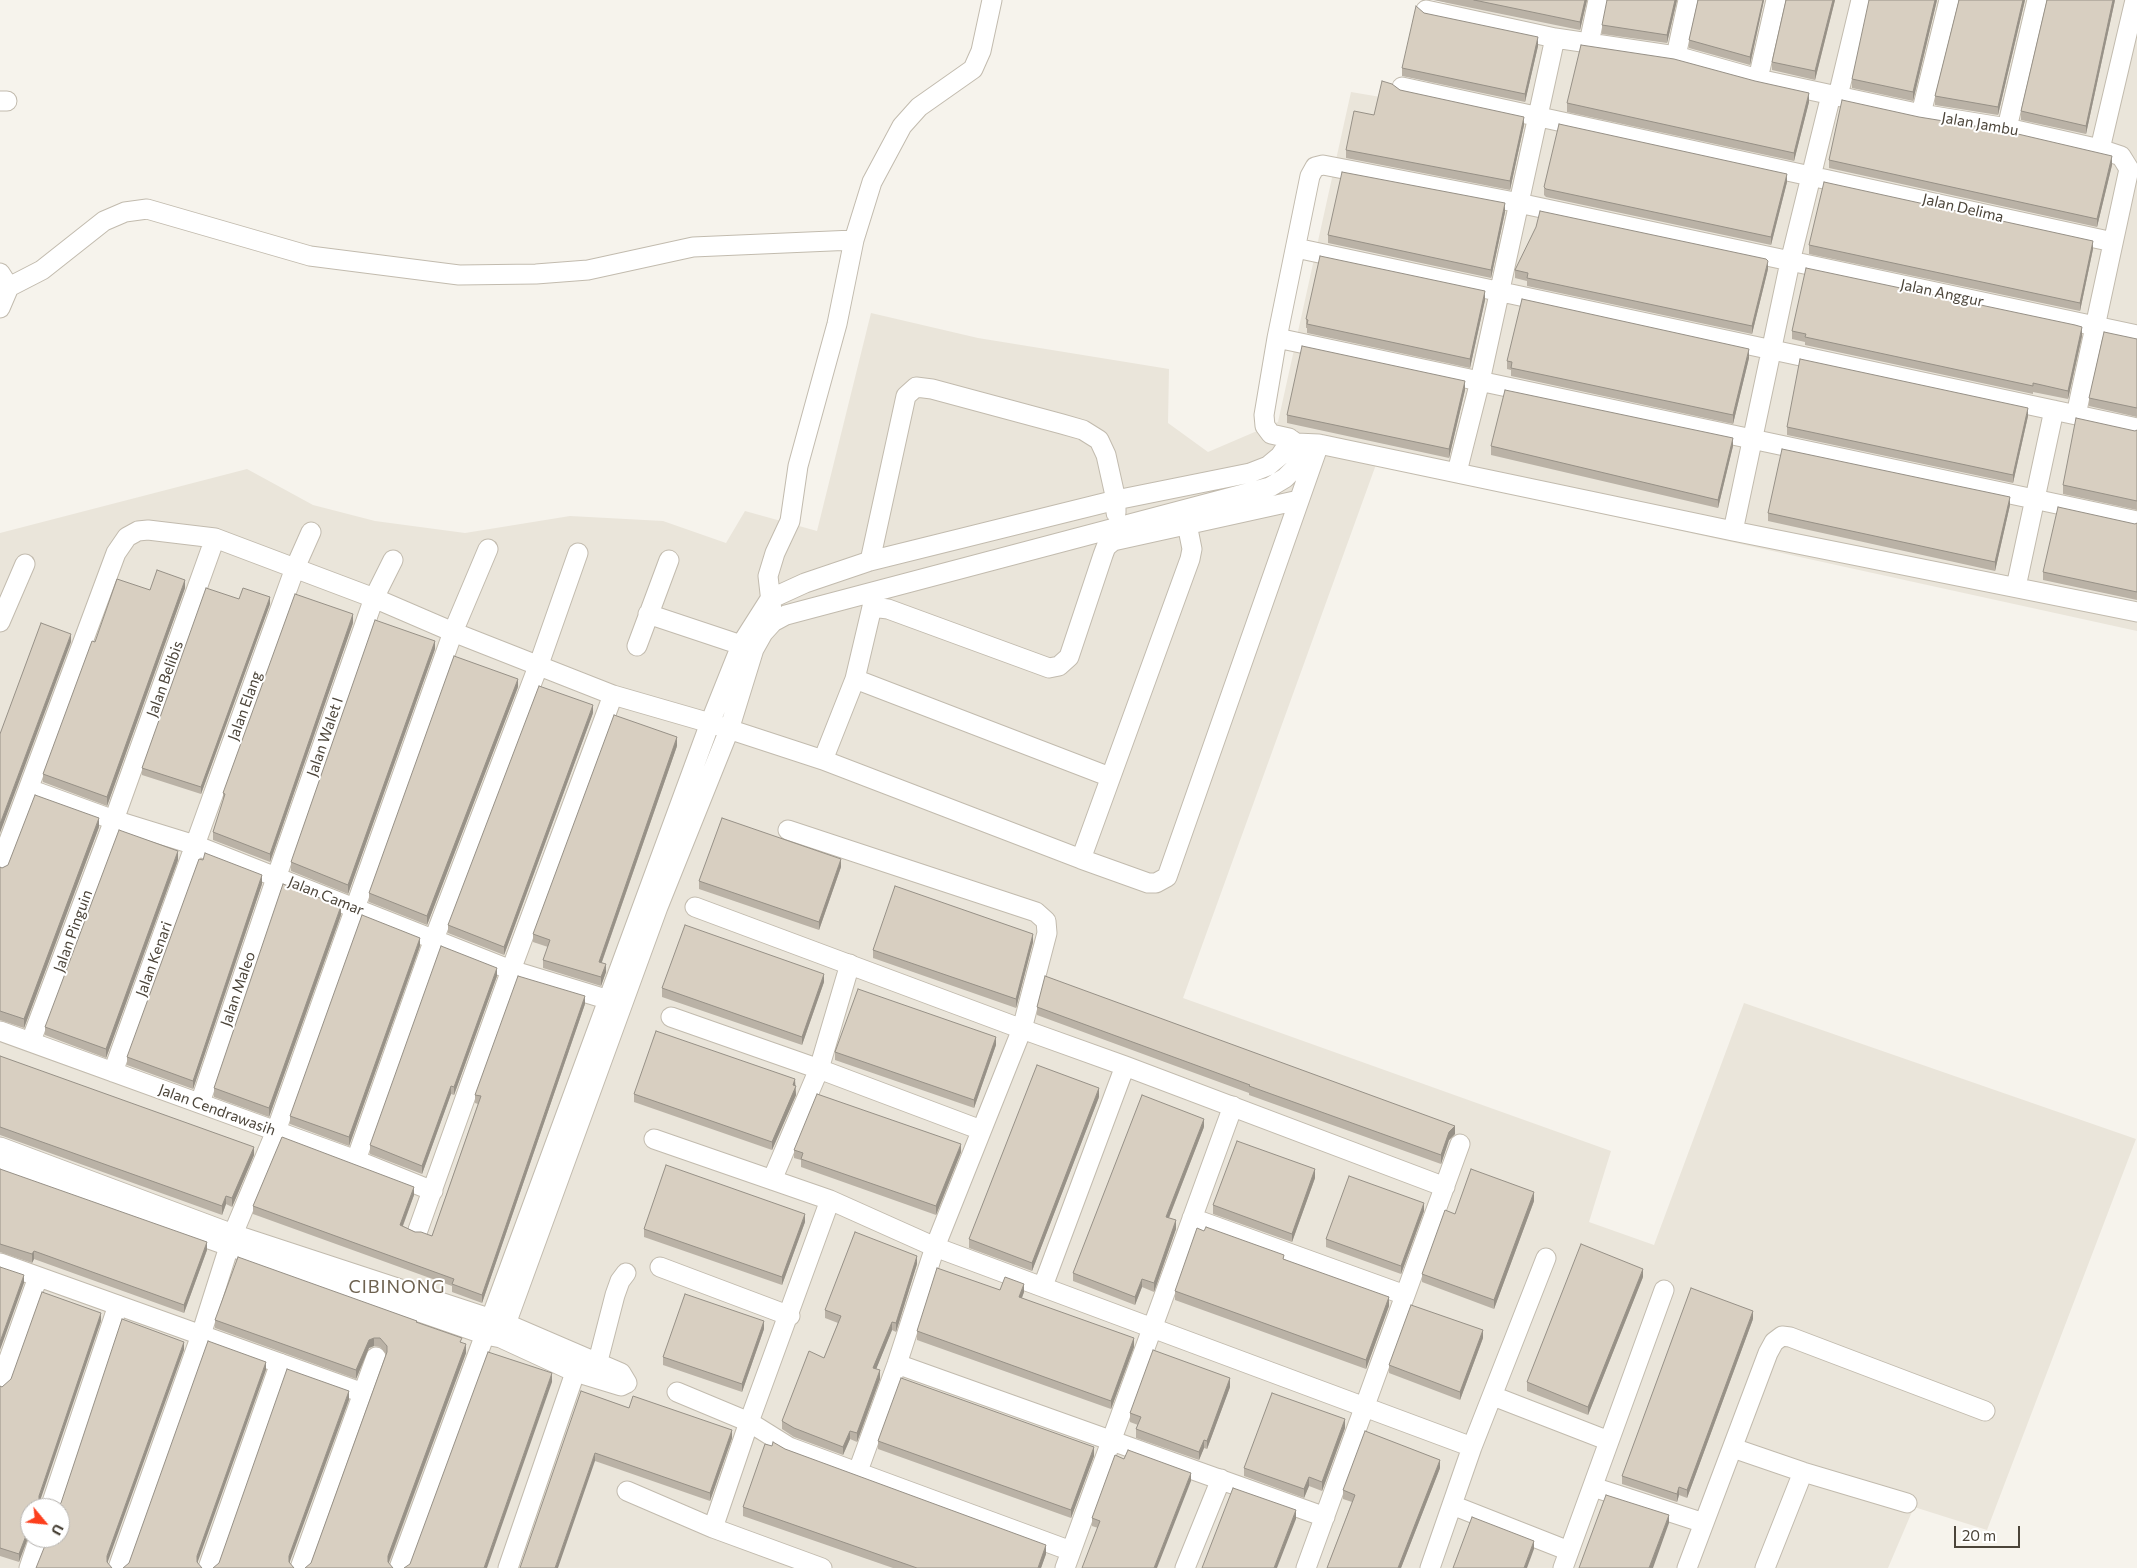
<!DOCTYPE html>
<html>
<head>
<meta charset="utf-8">
<style>
	body { margin:0 }
	#map { position:relative; width:2137px; height:1568px; overflow:hidden; background:#f6f3ec; font-family:Commissioner,sans-serif }
	canvas { display:block }
	.north { position:absolute; left:20px; top:1498px; width:50px; height:50px; box-sizing:border-box; background:#fff; border:1px solid #b7b4b0; border-radius:50%; rotate:118deg; font-size:14px; font-weight:700; line-height:20px; text-align:center; color:#4b4439 }
	.north::after { content:''; display:block; margin:auto; width:18px; height:22px; background:#fc3f1d; clip-path:polygon(50% 0,100% 100%,50% 72%,0 100%) }
	.scale { position:absolute; left:1954px; top:1526px; width:66px; height:22px; box-sizing:border-box; border:2px solid #4b4439; border-top:0; padding-left:6px; font-size:15px; line-height:18px; white-space:nowrap; color:#4b4439; -webkit-text-stroke:4px #fff; paint-order:stroke }
</style>
</head>
<body>
<div id="map">
<canvas width="2137" height="1568"></canvas>
<div class="north">U</div>
<div class="scale">20 m</div>
</div>
<script>
const g = document.querySelector('canvas').getContext('2d');
g.lineJoin = 'round';
function fill(path, color) { g.fillStyle = color; g.fill(path, 'evenodd'); }
const poly = rows => new Path2D(rows.map(r => 'M' + r).join(''));
function stroke(path, color, width, dash) { g.strokeStyle = color; g.lineWidth = width; g.lineCap = dash ? 'butt' : 'round'; g.setLineDash(dash || []); g.stroke(path); }
function drawText(font, color, halo, rows, align = 'center') {
  g.font = font + ' Commissioner,sans-serif'; g.lineWidth = 4; g.setLineDash([]); g.textBaseline = 'middle'; g.strokeStyle = halo; g.fillStyle = color; for (const [text, x, y, turn = 0] of rows) {
    g.save(); g.translate(x, y); g.rotate((+turn || 0) * Math.PI / 180); g.textAlign = isNaN(turn) ? turn : align; if (halo) g.strokeText(text, 0, 0); g.fillText(text, 0, 0); g.restore();
  }
}
fill(poly([
	[1446,0,2137,0,2137,631,1417,473,1378,459,1183,998,1611,1151,1589,1222,1654,1245,1744,1003,2136,1139,1987,1530,1914,1507,1888,1568,0,1568,0,533,247,469,313,505,375,521,465,533,570,516,663,521,726,543,745,511,817,531,871,313,978,338,1169,369,1168,423,1208,452,1278,422,1351,92,1422,104],
	[30,1508,60,1508,60,1538,30,1538]
]), '#eae5da');
const street = poly([
	[1426,10,1555,38,1676,56,1758,79,1921,114,2007,128,2100,149,2121,156,2129,169,2076,415],
	[1589,43,1598,0],
	[1676,56,1688,0],
	[1758,79,1776,0],
	[1402,87,2113,242],
	[1838,96,1861,0],
	[0,101,7,101],
	[1921,114,1949,0],
	[2007,128,2037,0],
	[2100,149,2135,0],
	[1296,248,2137,428],
	[0,273,9,287,42,270,104,221,125,212,147,209,310,256,459,275,536,274,588,270,693,247,854,240],
	[0,308,9,287],
	[2137,335,1509,201,1323,165,1315,167,1310,176,1277,338,1264,415,1265,426,1271,434,1289,438,1296,443,1319,444,1733,531,2137,612],
	[1277,338,2137,521],
	[1457,472,1480,381,1555,38],
	[1733,531,1790,262,1831,95],
	[870,561,906,396,916,387,932,389,1062,424,1083,430,1099,440,1106,455,1116,500,1116,513],
	[2016,587,2054,410],
	[772,611,768,576,775,553,790,521,798,466,837,324,854,240,872,182,902,126,919,107,973,69,981,51,992,0],
	[648,614,753,649],
	[0,622,25,564],
	[637,646,669,560],
	[855,679,1110,777],
	[823,760,855,679,872,607,888,609,1049,668,1059,666,1069,657,1103,555,1106,547,1113,541,1299,500],
	[29,789,114,820,195,845,511,970,619,1003],
	[788,830,1036,912,1046,921,1047,933,1022,1029,935,1247,897,1364,858,1471],
	[1081,859,1190,559,1192,549,1187,524],
	[0,865,116,553,127,537,138,531,148,530,215,538,374,598,453,632,613,695,710,723,823,760,1081,859,1148,883,1156,883,1167,877,1319,444],
	[695,907,1022,1029,1125,1066,1445,1187],
	[671,1017,819,1069,981,1130],
	[0,1031,356,1160,433,1191],
	[31,1041,114,820,215,538],
	[113,1072,295,568,311,532],
	[200,1103,274,884,374,598,393,560],
	[654,1139,830,1200,935,1247,1472,1447],
	[0,1147,233,1234,507,1324,621,1373,627,1383,621,1386,575,1372,501,1338,486,1335,229,1246,0,1165],
	[356,1160,434,939,539,664,578,553],
	[772,1180,819,1069,850,964],
	[1192,1218,1405,1295],
	[418,1230,511,970,613,695],
	[0,1263,363,1393],
	[660,1267,790,1316],
	[1043,1286,1125,1066],
	[502,1335,658,907,729,730,754,649,763,633,773,622,786,615,801,611,1270,487,1285,478,1294,469,1301,455,1302,444],
	[598,1361,615,1295,620,1281,626,1273],
	[897,1364,1325,1517],
	[0,1384,38,1277],
	[677,1392,749,1422,789,1447,1071,1551],
	[1493,1396,1609,1441],
	[1733,1448,1803,1472,1907,1503],
	[1593,1487,1704,1523],
	[627,1491,713,1528,822,1568],
	[1452,1505,1569,1551],
	[50,1508,118,1305],
	[713,1528,749,1422,830,1200],
	[29,1568,39,1538],
	[118,1568,201,1335,233,1234,276,1131,453,632,488,549],
	[208,1568,280,1363],
	[300,1568,376,1357],
	[399,1568,710,723,742,643,770,599,805,583,870,561,1116,500,1250,473,1268,466,1280,456,1286,447,1289,438],
	[508,1568,579,1361],
	[1065,1568,1233,1106],
	[1185,1568,1221,1479],
	[1306,1568,1460,1144],
	[1430,1568,1472,1447,1546,1258],
	[1563,1568,1664,1290],
	[1687,1568,1768,1353,1774,1342,1782,1336,1790,1337,1985,1411],
	[1765,1568,1803,1472]
]);
stroke(street, '#c2bbae', 21);
stroke(street, '#fff', 19);
fill(poly([
	[1433,0,1587,0,1580,30],
	[1677,0,1667,43,1602,34,1602,25],
	[1764,0,1750,65,1689,48,1689,40],
	[1786,0,1835,0,1815,80,1772,70,1772,62],
	[1937,0,1913,101,1852,88,1852,79],
	[1959,0,2025,0,1998,115,1935,105,1935,96],
	[2115,0,2086,134,2021,120,2021,111],
	[1424,13,1538,46,1525,102,1402,76,1402,68],
	[1400,90,1524,125,1510,190,1346,158,1346,150,1374,115],
	[1809,102,1794,161,1567,112,1567,103],
	[1829,160,2112,165,2097,227,1829,168],
	[1787,182,1771,245,1546,197,1544,195,1544,187],
	[1505,212,1491,278,1328,243,1328,235],
	[1809,245,2093,249,2080,311,1809,254],
	[1768,269,1752,334,1527,286,1527,281,1515,278,1515,270],
	[1485,300,1470,368,1307,333,1307,328,1306,328,1306,319],
	[1792,331,2082,336,2068,399,2033,392,2033,394,1805,345,1805,342,1792,339],
	[2137,339,2137,417,2089,406,2089,398],
	[1749,358,1733,424,1511,376,1511,370,1507,369,1507,361],
	[1465,390,1449,458,1287,423,1287,415],
	[2028,416,2013,483,1787,435,1787,427],
	[2137,430,2137,510,2063,494,2063,485,2135,431],
	[1491,446,1733,446,1718,508,1491,455],
	[2010,505,1995,571,1768,521,1768,513],
	[2137,523,2137,600,2043,580,2043,572,2135,524],
	[185,588,107,806,43,782,43,774,95,642,150,590],
	[270,604,201,794,142,775,142,768],
	[353,623,270,862,213,840,213,832,223,802,223,793],
	[435,649,348,894,291,871,291,862],
	[518,687,427,925,369,902,369,893],
	[593,713,504,955,448,933,448,925],
	[677,746,602,962,606,972,601,986,543,968,543,960,548,947,533,942,533,934],
	[99,827,24,1028,0,1020,0,867,2,868],
	[178,860,106,1058,45,1035,45,1027],
	[841,867,819,930,699,889,699,881],
	[262,884,193,1089,127,1065,127,1057],
	[341,915,269,1117,214,1097,214,1088],
	[1033,942,1016,1008,873,958,873,950],
	[420,946,349,1146,290,1124,290,1116],
	[497,976,454,1095,451,1094,422,1174,370,1154,370,1145],
	[824,982,802,1045,662,997,662,988],
	[585,1004,482,1303,452,1292,452,1286,253,1214,253,1206,414,1195,403,1226,415,1232,432,1236,478,1104,475,1103,475,1095],
	[1037,1007,1455,1134,1449,1140,1441,1164,1249,1095,1249,1093,1037,1015],
	[996,1045,974,1108,835,1060,835,1052],
	[0,1056,254,1155,232,1207,226,1204,222,1215,0,1135],
	[795,1086,796,1095,772,1150,634,1102,634,1094],
	[1099,1097,1032,1271,969,1248,969,1239],
	[1204,1127,1169,1218,1176,1229,1154,1292,1142,1287,1135,1305,1073,1281,1073,1273],
	[794,1150,961,1152,936,1215,801,1167,801,1160,794,1158],
	[0,1169,207,1250,184,1313,34,1259,32,1263,0,1252],
	[1315,1178,1292,1242,1213,1214,1213,1205],
	[1534,1201,1494,1309,1422,1282,1422,1274,1455,1214],
	[1424,1211,1401,1274,1326,1247,1326,1239],
	[805,1222,782,1285,644,1237,644,1229],
	[1284,1259,1389,1306,1366,1369,1175,1300,1175,1291],
	[917,1264,896,1332,892,1330,876,1369,880,1379,857,1442,850,1439,843,1455,794,1437,782,1429,782,1421,824,1358,838,1323,825,1318,825,1310],
	[1643,1277,1588,1415,1527,1391,1527,1382],
	[1000,1290,1024,1292,1022,1298,1134,1347,1111,1409,917,1340,917,1331],
	[1753,1319,1687,1498,1679,1495,1677,1502,1622,1484,1622,1476],
	[215,1320,417,1323,462,1343,466,1353,389,1563,311,1563,386,1354,380,1347,374,1346,369,1348,356,1379,215,1328],
	[101,1321,30,1508,19,1562,0,1556,0,1386,2,1387],
	[764,1329,742,1392,663,1365,663,1357],
	[1483,1338,1460,1400,1389,1373,1389,1365],
	[1230,1387,1207,1449,1204,1448,1199,1460,1136,1438,1136,1429,1138,1425,1130,1422,1130,1413],
	[581,1391,629,1408,732,1438,710,1501,595,1461],
	[1345,1428,1322,1491,1309,1486,1304,1498,1244,1476,1244,1468],
	[878,1441,1094,1456,1071,1518,878,1449],
	[772,1446,785,1449,1046,1554,1041,1568,893,1568,743,1516,743,1507],
	[1124,1459,1191,1481,1098,1528,1092,1526,1092,1518],
	[1440,1468,1401,1568,1327,1568,1352,1502,1343,1499,1343,1490]
]), '#bab2a6');
fill(poly([
	[1585,0,1587,0,1580,30,1580,22],
	[1675,0,1677,0,1667,43,1667,35],
	[1763,0,1764,0,1750,65,1750,57],
	[1833,0,1835,0,1815,80,1815,71],
	[1935,0,1937,0,1913,101,1913,92],
	[2023,0,2025,0,1998,115,1998,107],
	[2113,0,2115,0,2086,134,2086,126],
	[1538,37,1538,46,1525,102,1525,94],
	[1809,93,1809,102,1794,161,1794,153],
	[1524,117,1524,125,1510,190,1510,181],
	[2112,156,2112,165,2097,227,2097,219],
	[1787,174,1787,182,1771,245,1771,237],
	[1505,203,1505,212,1491,278,1491,270],
	[2093,241,2093,249,2080,311,2080,303],
	[1768,261,1768,269,1752,334,1752,326],
	[1485,291,1485,300,1470,368,1470,359],
	[2082,327,2082,336,2068,399,2068,391],
	[1749,349,1749,358,1733,424,1733,415],
	[1465,381,1465,390,1449,458,1449,449],
	[2028,408,2028,416,2013,483,2013,475],
	[1733,438,1733,446,1718,508,1718,500],
	[2010,497,2010,505,1995,571,1995,562],
	[185,580,185,588,107,806,107,797],
	[270,597,270,604,201,794,201,787],
	[353,614,353,623,270,862,270,854],
	[71,634,71,642,0,833,0,824],
	[435,641,435,649,348,894,348,885],
	[518,679,518,687,427,925,427,916],
	[593,705,593,713,504,955,504,947],
	[677,737,677,746,599,970,599,962],
	[99,818,99,827,24,1028,24,1019],
	[178,851,178,860,106,1058,106,1049],
	[841,859,841,867,819,930,819,922],
	[262,875,262,884,193,1089,193,1081],
	[341,906,341,915,269,1117,269,1108],
	[1033,934,1033,942,1016,1008,1016,999],
	[420,938,420,946,349,1146,349,1137],
	[606,964,606,972,601,986,601,977],
	[497,968,497,976,454,1095,454,1087],
	[824,974,824,982,802,1045,802,1037],
	[585,996,585,1004,482,1303,482,1295],
	[996,1037,996,1045,974,1108,974,1100],
	[795,1079,796,1095,772,1150,772,1142],
	[451,1086,451,1094,422,1174,422,1166],
	[1099,1088,1099,1097,1032,1271,1032,1263],
	[1204,1119,1204,1127,1166,1225,1166,1217],
	[1455,1126,1455,1134,1449,1140,1441,1164,1441,1155,1449,1132],
	[961,1144,961,1152,936,1215,936,1206],
	[254,1147,254,1155,232,1207,232,1198],
	[1315,1169,1315,1178,1292,1242,1292,1234],
	[414,1187,414,1195,400,1233,400,1225],
	[1534,1192,1534,1201,1494,1309,1494,1300],
	[226,1196,226,1204,222,1215,222,1206],
	[1424,1203,1424,1211,1401,1274,1401,1266],
	[805,1214,805,1222,782,1285,782,1277],
	[1176,1220,1176,1229,1154,1292,1154,1283],
	[207,1242,207,1250,184,1313,184,1305],
	[34,1251,34,1259,32,1263,32,1254],
	[917,1256,917,1264,896,1332,896,1323],
	[1643,1269,1643,1277,1588,1415,1588,1407],
	[24,1275,24,1283,0,1350,0,1342],
	[1142,1279,1142,1287,1135,1305,1135,1297],
	[1024,1284,1024,1292,1019,1305,1019,1297],
	[1389,1297,1389,1306,1366,1369,1366,1360],
	[1753,1311,1753,1319,1687,1498,1687,1490],
	[101,1313,101,1321,39,1504,39,1496],
	[764,1321,764,1329,742,1392,742,1384],
	[892,1322,892,1330,873,1377,873,1368],
	[1483,1330,1483,1338,1460,1400,1460,1392],
	[374,1338,374,1346,369,1348,356,1379,356,1370,369,1340],
	[1134,1338,1134,1347,1111,1409,1111,1401],
	[184,1342,184,1350,107,1564,107,1556],
	[466,1344,466,1353,388,1564,388,1556],
	[266,1362,266,1370,197,1564,197,1556],
	[880,1370,880,1379,857,1442,857,1433],
	[552,1373,552,1382,487,1568,484,1568],
	[1230,1378,1230,1387,1207,1449,1207,1441],
	[349,1391,349,1400,289,1564,289,1556],
	[1345,1419,1345,1428,1322,1491,1322,1482],
	[732,1430,732,1438,710,1501,710,1493],
	[850,1431,850,1439,843,1455,843,1447],
	[1204,1440,1204,1448,1199,1460,1199,1452],
	[1094,1447,1094,1456,1071,1518,1071,1510],
	[595,1453,595,1461,558,1568,555,1568],
	[1440,1460,1440,1468,1401,1568,1398,1568],
	[1191,1473,1191,1481,1157,1568,1154,1568],
	[1309,1477,1309,1486,1304,1498,1304,1489],
	[1679,1487,1679,1495,1677,1502,1677,1494],
	[1296,1510,1296,1519,1277,1568,1274,1568],
	[1669,1515,1669,1523,1653,1568,1649,1568],
	[30,1525,30,1533,19,1562,19,1554],
	[1534,1541,1534,1549,1527,1568,1524,1568],
	[1046,1545,1046,1554,1041,1568,1038,1568]
]), '#979187');
const building = poly([
	[1474,0,1585,0,1580,22,1474,0],
	[1607,0,1675,0,1667,35,1602,25,1607,0],
	[1698,0,1763,0,1750,57,1689,40,1698,0],
	[1786,0,1833,0,1815,71,1772,62,1786,0],
	[1869,0,1935,0,1913,92,1852,79,1869,0],
	[1959,0,2023,0,1998,107,1935,96,1959,0],
	[2047,0,2113,0,2086,126,2021,111,2047,0],
	[1416,6,1424,13,1538,37,1525,94,1402,68,1416,6],
	[1581,45,1674,59,1755,81,1809,93,1794,153,1567,103,1581,45],
	[1382,81,1392,84,1400,90,1524,117,1510,181,1346,150,1354,111,1374,115,1382,81],
	[1842,100,1919,117,2005,131,2112,156,2097,219,1829,160,1842,100],
	[1559,124,1787,174,1771,237,1546,189,1544,187,1559,124],
	[1342,172,1505,203,1491,270,1328,235,1342,172],
	[1824,182,2093,241,2080,303,1809,245,1824,182],
	[1540,211,1766,259,1768,261,1752,326,1527,278,1528,273,1515,270,1536,227,1540,211],
	[1320,256,1485,291,1470,359,1307,324,1308,320,1306,319,1320,256],
	[1806,268,2075,325,2082,327,2068,391,2033,383,2033,386,1805,337,1806,334,1792,331,1806,268],
	[1522,299,1749,349,1733,415,1511,368,1512,362,1507,361,1522,299],
	[2104,332,2137,339,2137,408,2089,398,2104,332],
	[1302,346,1465,381,1449,449,1287,415,1302,346],
	[1800,359,2028,408,2013,475,1787,427,1800,359],
	[1505,390,1733,438,1718,500,1491,446,1505,390],
	[2076,418,2135,431,2137,430,2137,501,2063,485,2076,418],
	[1782,449,2010,497,1995,562,1768,513,1782,449],
	[2058,507,2135,524,2137,523,2137,592,2043,572,2058,507],
	[157,570,185,580,107,797,43,774,92,641,95,642,117,579,150,590,157,570],
	[206,588,239,599,243,588,270,597,201,787,142,768,206,588],
	[295,594,353,614,270,854,213,832,225,794,223,793,295,594],
	[375,620,435,641,348,885,291,862,375,620],
	[41,623,71,634,0,824,0,734,41,623],
	[454,656,518,679,427,916,369,893,454,656],
	[539,686,593,705,504,947,448,925,539,686],
	[614,715,677,737,599,962,606,964,601,977,543,960,550,940,533,934,614,715],
	[35,795,99,818,24,1019,0,1011,0,867,2,868,8,865,35,795],
	[722,818,841,859,819,922,699,881,722,818],
	[119,830,178,851,106,1049,45,1027,119,830],
	[205,853,262,875,193,1081,127,1057,199,859,203,860,205,853],
	[283,884,341,906,269,1108,214,1088,283,884],
	[895,886,1033,934,1016,999,873,950,895,886],
	[362,915,420,938,349,1137,290,1116,362,915],
	[685,925,824,974,802,1037,662,988,685,925],
	[441,946,497,968,454,1087,451,1086,422,1166,370,1145,441,946],
	[518,976,585,996,482,1295,452,1284,454,1279,253,1206,282,1137,414,1187,400,1225,415,1232,421,1232,432,1236,481,1096,475,1095,518,976],
	[1045,976,1455,1126,1449,1132,1441,1155,1249,1086,1250,1085,1037,1007,1045,976],
	[858,989,996,1037,974,1100,835,1052,858,989],
	[656,1031,795,1079,793,1085,796,1086,772,1142,634,1094,656,1031],
	[0,1056,254,1147,232,1198,226,1196,222,1206,0,1127,0,1056],
	[1037,1065,1099,1088,1032,1263,969,1239,1037,1065],
	[817,1094,961,1144,936,1206,801,1159,803,1153,794,1150,817,1094],
	[1142,1095,1204,1119,1166,1217,1176,1220,1154,1283,1142,1279,1135,1297,1073,1273,1142,1095],
	[1237,1141,1315,1169,1292,1234,1213,1205,1237,1141],
	[666,1165,805,1214,782,1277,644,1229,666,1165],
	[0,1169,207,1242,184,1305,34,1251,32,1254,0,1244,0,1169],
	[1471,1169,1534,1192,1494,1300,1422,1274,1445,1210,1455,1214,1471,1169],
	[1349,1176,1424,1203,1401,1266,1326,1239,1349,1176],
	[1206,1227,1284,1255,1283,1259,1389,1297,1366,1360,1175,1291,1197,1228,1204,1231,1206,1227],
	[855,1232,917,1256,896,1323,892,1322,873,1368,880,1370,857,1433,850,1431,843,1447,794,1428,782,1421,809,1351,824,1358,841,1316,825,1310,855,1232],
	[1581,1244,1643,1269,1588,1407,1527,1382,1581,1244],
	[238,1257,417,1321,416,1322,462,1338,460,1342,466,1344,388,1556,388,1562,393,1568,305,1568,311,1563,387,1352,387,1346,380,1338,374,1338,369,1340,356,1370,215,1320,238,1257],
	[0,1267,24,1275,0,1342,0,1267],
	[937,1268,1000,1290,1005,1277,1024,1284,1019,1297,1134,1338,1111,1401,917,1331,937,1268],
	[1691,1288,1753,1311,1687,1490,1679,1487,1677,1494,1622,1476,1691,1288],
	[42,1292,101,1313,39,1496,39,1502,44,1508,30,1508,30,1525,19,1554,0,1548,0,1386,2,1387,11,1379,42,1292],
	[685,1294,764,1321,742,1384,663,1357,685,1294],
	[1411,1305,1483,1330,1460,1392,1389,1365,1411,1305],
	[122,1319,184,1342,107,1556,107,1562,112,1568,36,1568,48,1538,60,1538,60,1508,55,1508,61,1503,122,1319],
	[208,1341,266,1362,197,1556,197,1562,202,1568,123,1568,129,1563,208,1341],
	[1153,1350,1230,1378,1207,1441,1204,1440,1199,1452,1136,1429,1141,1417,1130,1413,1153,1350],
	[488,1352,552,1373,484,1568,404,1568,410,1564,488,1352],
	[287,1369,349,1391,289,1556,289,1562,294,1568,213,1568,219,1563,287,1369],
	[901,1378,1094,1447,1071,1510,878,1441,901,1378],
	[581,1391,629,1408,633,1396,732,1430,710,1493,595,1453,555,1568,520,1568,581,1391],
	[1272,1393,1345,1419,1322,1482,1309,1477,1304,1489,1244,1468,1272,1393],
	[1365,1431,1440,1460,1398,1568,1327,1568,1355,1495,1343,1490,1365,1431],
	[773,1442,785,1449,1046,1545,1038,1568,917,1568,743,1507,765,1444,772,1446,773,1442],
	[1128,1450,1191,1473,1154,1568,1082,1568,1100,1521,1092,1518,1115,1455,1124,1459,1128,1450],
	[1233,1488,1296,1510,1274,1568,1202,1568,1233,1488],
	[1606,1495,1669,1515,1649,1568,1579,1568,1606,1495],
	[1472,1517,1534,1541,1524,1568,1453,1568,1472,1517]
]);
fill(building, '#d8cfc1');
stroke(building, '#979187', 1);
drawText('15px', '#4b4439', '#fff', [
	["Jalan Jambu",1980,124,10],
	["Jalan Delima",1963,208,13],
	["Jalan Anggur",1942,293,12],
	["Jalan Belibis",165,679,-70],
	["Jalan Elang",245,706,-70],
	["Jalan Walet I",325,737,-71],
	["Jalan Camar",326,896,22],
	["Jalan Pinguin",73,931,-70],
	["Jalan Kenari",154,959,-70],
	["Jalan Maleo",238,989,-71],
	["Jalan Cendrawasih",217,1110,20]
]);
g.letterSpacing = '1px';
drawText('18px', '#6e6250', '#fff', [
	["CIBINONG",397,1287]
]);
g.letterSpacing = '0px';
</script>
</body>
</html>
